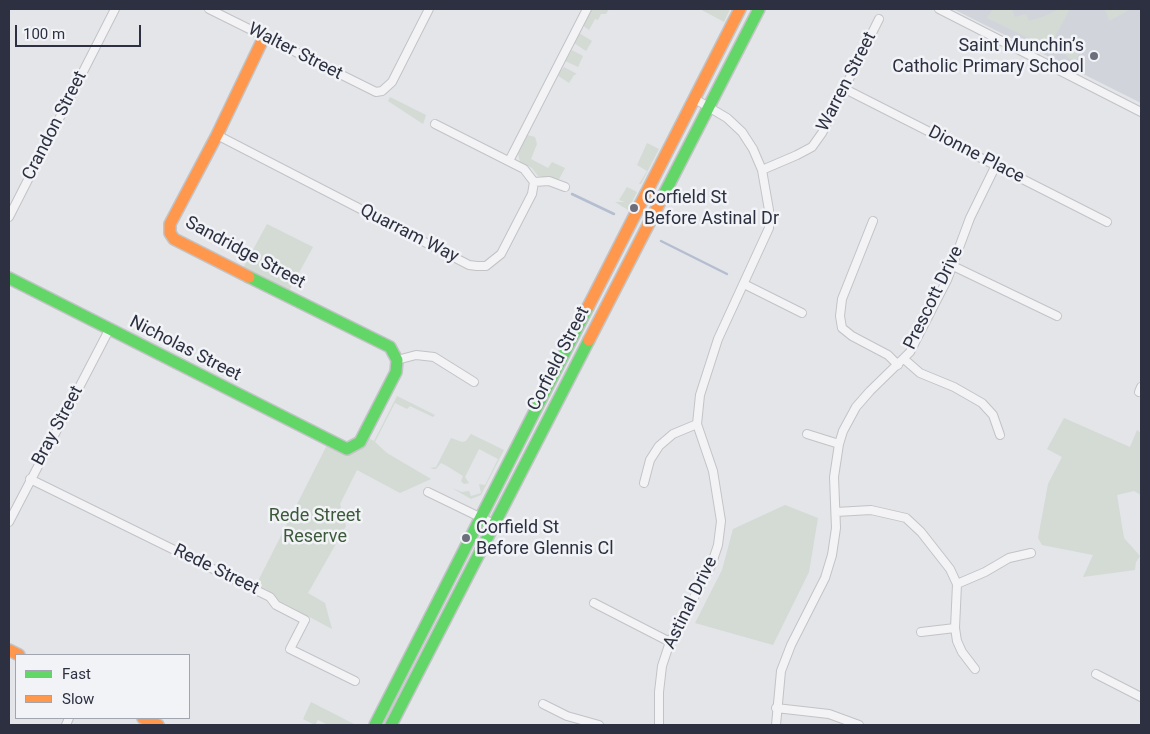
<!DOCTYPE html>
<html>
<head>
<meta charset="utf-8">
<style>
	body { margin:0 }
	#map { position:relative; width:1150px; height:734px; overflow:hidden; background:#e3e5e8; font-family:Roboto,sans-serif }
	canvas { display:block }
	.frame { position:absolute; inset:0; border:10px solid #2c3040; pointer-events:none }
	.legend { position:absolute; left:15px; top:654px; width:175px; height:65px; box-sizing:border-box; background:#f2f3f7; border:1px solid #a3a5ae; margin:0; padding:6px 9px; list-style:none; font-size:15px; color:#2c3040 }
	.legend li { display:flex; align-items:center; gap:10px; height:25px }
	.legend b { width:25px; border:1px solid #a3a5ae }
	.scale { position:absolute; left:15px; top:25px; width:126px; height:22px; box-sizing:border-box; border:2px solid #2c3040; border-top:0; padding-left:6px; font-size:15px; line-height:18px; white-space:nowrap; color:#2c3040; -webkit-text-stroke:4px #f2f3f7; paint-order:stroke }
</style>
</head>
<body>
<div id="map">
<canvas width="1150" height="734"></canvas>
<div class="frame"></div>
<ul class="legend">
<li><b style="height:6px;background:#63d668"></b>Fast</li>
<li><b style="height:6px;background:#ff974d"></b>Slow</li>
</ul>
<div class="scale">100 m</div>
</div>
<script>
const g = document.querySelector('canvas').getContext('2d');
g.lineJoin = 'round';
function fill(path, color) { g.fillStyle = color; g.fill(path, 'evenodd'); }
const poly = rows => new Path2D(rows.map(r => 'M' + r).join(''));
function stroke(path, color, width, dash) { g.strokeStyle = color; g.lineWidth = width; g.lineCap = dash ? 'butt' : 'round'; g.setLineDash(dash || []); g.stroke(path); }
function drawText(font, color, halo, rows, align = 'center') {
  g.font = font + ' Roboto,sans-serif'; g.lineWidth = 5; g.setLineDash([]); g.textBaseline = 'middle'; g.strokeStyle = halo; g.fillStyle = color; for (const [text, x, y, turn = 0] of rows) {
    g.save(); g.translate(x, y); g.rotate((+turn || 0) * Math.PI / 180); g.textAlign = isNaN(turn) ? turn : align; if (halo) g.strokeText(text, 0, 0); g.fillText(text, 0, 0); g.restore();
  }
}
fill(poly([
	[953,9,1141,9,1141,103]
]), '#d2d4db');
fill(poly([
	[592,9,609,9,606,14,601,14,598,20,595,19,589,30,583,26],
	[700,9,730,9,724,22],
	[993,9,1012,9,1015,17,1026,14,1029,21,1045,16,1059,9,1070,9,1049,48,987,18],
	[1105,9,1131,9,1109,21],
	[579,33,592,41,586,51,574,43],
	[1071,40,1082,46,1076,60,1084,64,1085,67,1068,58,1064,53],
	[572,50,583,56,578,67,565,61],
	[564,67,577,74,574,75,569,83,557,75],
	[390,97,426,115,423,124,391,103,388,101],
	[527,135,535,137,537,144,531,159,548,168,552,162,565,168,558,181,538,176,532,168,520,162,518,153],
	[647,143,659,149,641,184,639,184,647,171,637,165],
	[627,187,637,192,628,210,615,202,625,202,619,200],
	[267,224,313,247,289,291,243,268],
	[397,396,435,415,433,417,410,406,407,409,395,403,375,442,387,453,431,479,400,493,357,470,340,504,346,526,308,593,325,603,332,629,276,599,268,590,256,585,327,445,349,453,360,448,368,438,374,441],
	[1064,418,1130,447,1137,430,1141,433,1141,495,1134,491,1117,495,1124,538,1140,556,1136,562,1135,570,1083,577,1093,555,1042,545,1038,538,1048,484,1062,457,1047,449],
	[471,434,504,450,481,495,471,499,452,488,462,492,469,491,471,496,481,493,479,484,485,485,498,459,479,449,465,477,469,483,464,484,461,481,463,476,447,466,441,463,436,469,434,469,430,468,436,467,451,438,462,442,466,441],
	[785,505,818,518,809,572,773,645,695,623,722,570,733,529],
	[311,702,356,725,328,725,318,720,315,725,303,719]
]), '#d3dbd4');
stroke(poly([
	[572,194,614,214],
	[661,241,727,274]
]), '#b5bed0', 2.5);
const street = poly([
	[209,9,376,92,382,91,392,82,429,9],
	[939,9,1141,112],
	[845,89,1107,222],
	[435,124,524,169,534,182],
	[217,135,469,265,477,266,486,266,501,254,532,194,534,182,549,181,565,187],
	[509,161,587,9],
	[762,170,797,155,812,147,822,133,879,19],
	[9,217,115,9],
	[873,221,842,299,840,316,842,328,852,336,888,355,898,365],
	[953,266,1057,316],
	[744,284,802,313],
	[904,359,920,373,954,387,982,403,993,415,1000,435],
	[397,360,416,355,434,357,474,382],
	[1139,392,1141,387],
	[807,434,839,444],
	[30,479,270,597,276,605,305,620,290,649,355,681],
	[644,483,650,460,659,446,673,434,697,424],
	[428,492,494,524],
	[836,512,871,510,906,518,921,532,950,569,957,584,985,572,1009,558,1031,553],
	[9,522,109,330],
	[957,584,955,628,957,641,962,652,975,669],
	[594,603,670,642],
	[921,632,955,628],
	[1096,674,1141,697],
	[543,704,567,716,599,725],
	[776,708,829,714,859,725],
	[66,725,69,718],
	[659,725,659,692,662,666,670,642,711,566,718,545,721,521,713,471,697,424,700,395,718,339,769,228,769,210,762,170,753,149,742,132,727,118,695,99],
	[776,725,781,671,791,645,825,578,832,555,836,528,834,477,839,444,843,431,856,407,870,391,910,352,947,280,970,218,996,165]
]);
const fast = poly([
	[661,200,759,9],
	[9,278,347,449,360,442,396,372,397,360,390,347,249,277],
	[375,725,588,307],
	[391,725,589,340]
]);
const slow = poly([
	[249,277,174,239,170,233,170,224,217,135,264,37],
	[588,307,740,9],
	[589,340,661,200],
	[9,650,19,655],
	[143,718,158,725]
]);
stroke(street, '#c2c3c6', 10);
stroke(fast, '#c2c3c6', 14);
stroke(slow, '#c2c3c6', 14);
stroke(street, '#f3f3f5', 8);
stroke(fast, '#63d668', 11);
stroke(slow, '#ff974d', 11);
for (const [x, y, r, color] of [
	[1094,56,5,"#6c6f7b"],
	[634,208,5,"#6c6f7b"],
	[466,538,5,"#6c6f7b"]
]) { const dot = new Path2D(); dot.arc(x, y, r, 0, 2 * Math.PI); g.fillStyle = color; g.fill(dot); stroke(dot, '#f2f3f7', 2); }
drawText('18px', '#2c3040', '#f2f3f7', [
	["Saint Munchin’s",1084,46,"right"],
	["Catholic Primary School",1084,67,"right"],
	["Corfield St",644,198],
	["Before Astinal Dr",644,219],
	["Corfield St",476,528],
	["Before Glennis Cl",476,549]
], 'left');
drawText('18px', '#2c3040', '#f2f3f7', [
	["Walter Street",295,52,27],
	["Warren Street",847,82,-63],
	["Crandon Street",55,126,-63],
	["Dionne Place",976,155,27],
	["Quarram Way",409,234,27],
	["Sandridge Street",245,253,28],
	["Prescott Drive",934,298,-64],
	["Nicholas Street",185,349,27],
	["Corfield Street",559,359,-63],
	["Bray Street",58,426,-62],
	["Rede Street",216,570,26],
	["Astinal Drive",691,603,-64]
]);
drawText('18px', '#3c5a3a', '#f2f3f7', [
	["Rede Street",315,516],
	["Reserve",315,537]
]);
</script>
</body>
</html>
